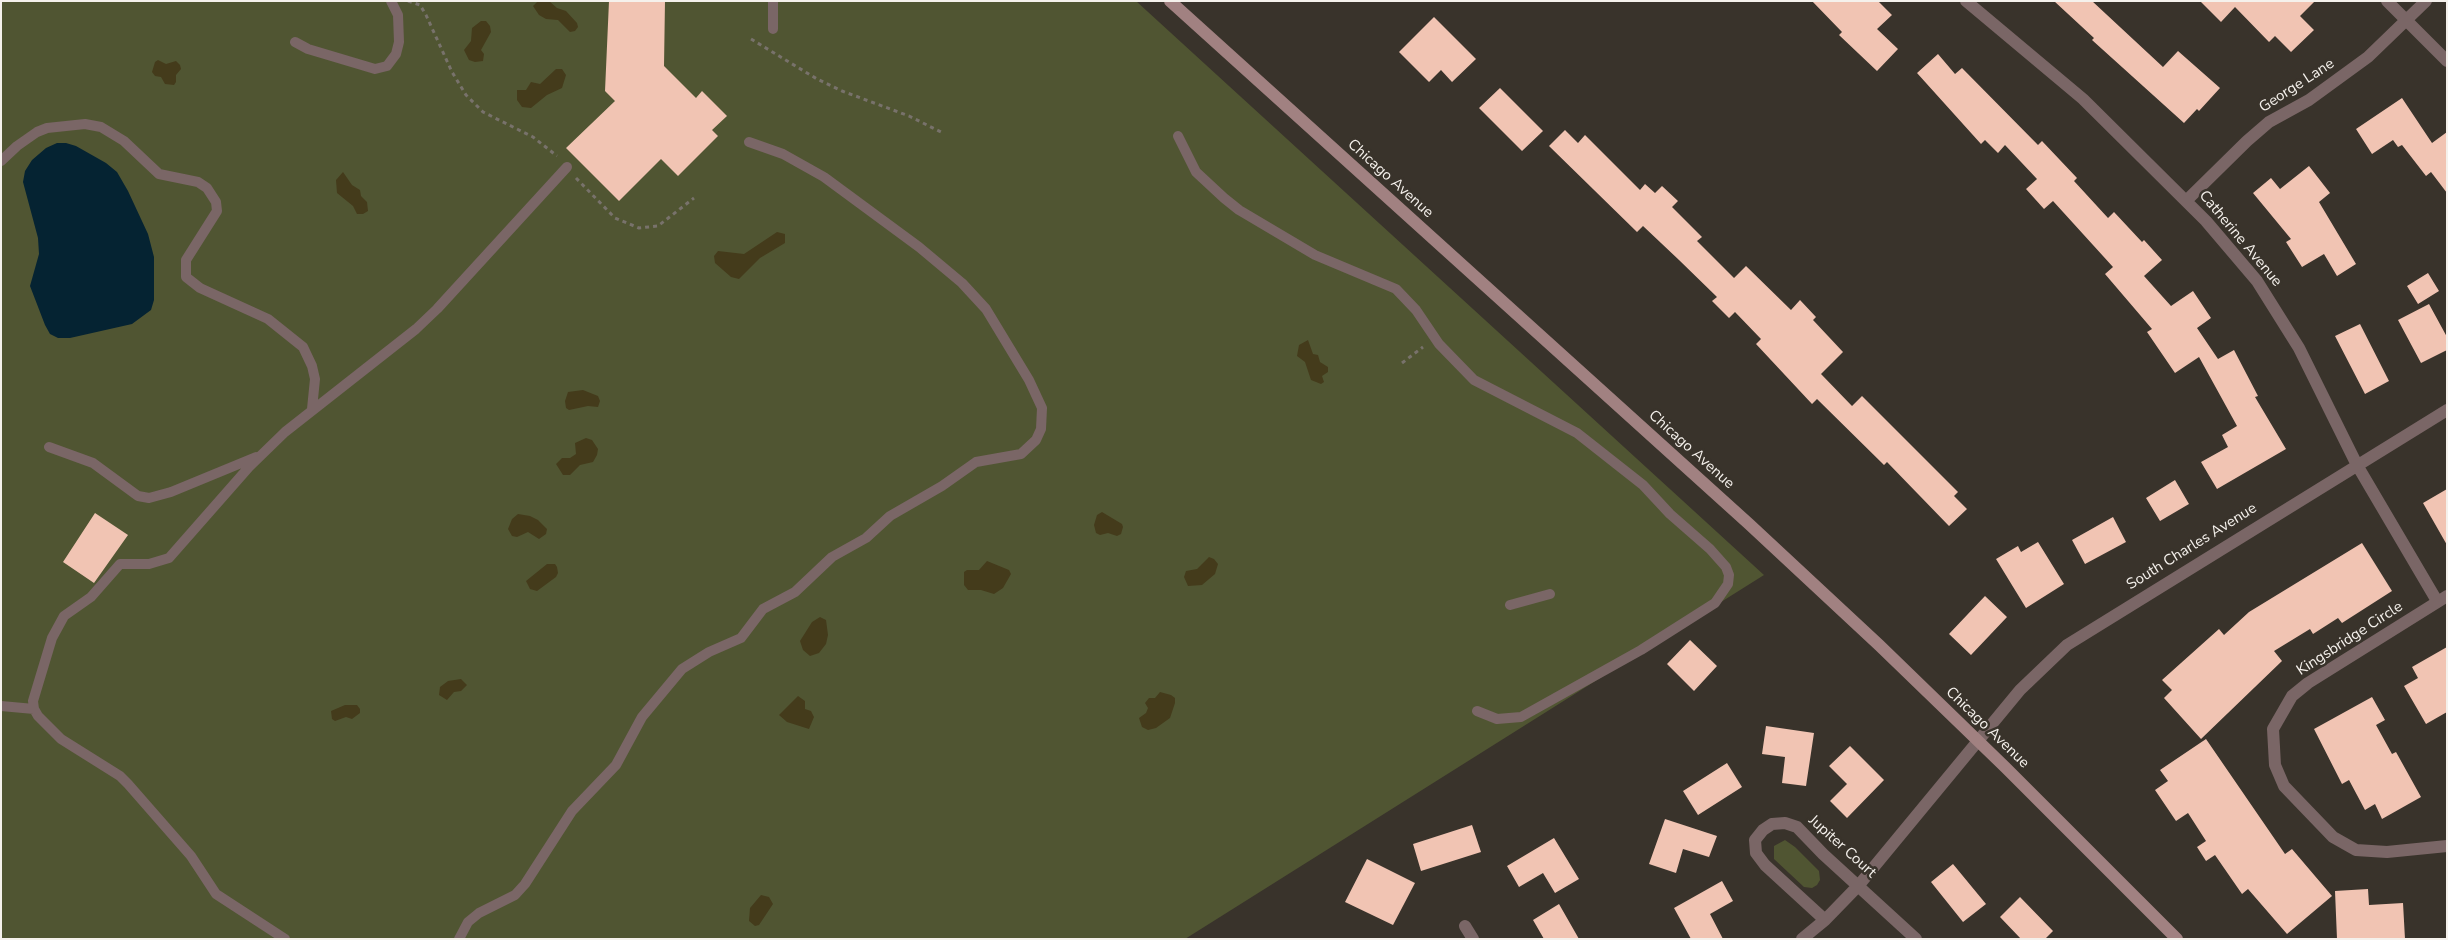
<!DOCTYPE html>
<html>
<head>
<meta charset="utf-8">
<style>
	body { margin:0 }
	#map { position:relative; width:2448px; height:940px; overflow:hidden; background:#39332b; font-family:"Nunito Sans",sans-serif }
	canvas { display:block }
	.frame { position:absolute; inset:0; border:2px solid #f5f1ec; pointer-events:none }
</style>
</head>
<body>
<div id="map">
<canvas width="2448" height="940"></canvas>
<div class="frame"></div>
</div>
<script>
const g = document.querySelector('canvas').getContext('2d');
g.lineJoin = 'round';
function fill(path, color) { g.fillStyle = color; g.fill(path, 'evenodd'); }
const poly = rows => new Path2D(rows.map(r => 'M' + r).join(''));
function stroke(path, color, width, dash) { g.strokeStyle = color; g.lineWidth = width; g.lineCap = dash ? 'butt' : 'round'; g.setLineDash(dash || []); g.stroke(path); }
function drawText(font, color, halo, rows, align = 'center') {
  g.font = font + ' "Nunito Sans",sans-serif'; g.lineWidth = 5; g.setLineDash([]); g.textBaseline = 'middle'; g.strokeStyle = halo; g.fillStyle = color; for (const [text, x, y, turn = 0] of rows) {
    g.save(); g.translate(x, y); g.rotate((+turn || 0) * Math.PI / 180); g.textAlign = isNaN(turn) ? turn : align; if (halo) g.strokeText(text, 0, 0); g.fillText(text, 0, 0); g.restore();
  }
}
fill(poly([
	[1,1,1136,1,1764,575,1185,939,1,939],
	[1785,840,1795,847,1819,871,1820,880,1817,885,1812,888,1804,887,1774,859,1774,846]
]), '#505532');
fill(poly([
	[538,1,549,1,557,8,566,11,577,23,578,27,575,31,570,32,558,20,546,19,539,15,533,6],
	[481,21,486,21,490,26,491,32,481,50,484,54,483,61,475,62,469,60,464,50,471,41,472,28],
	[158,60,166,64,176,61,180,65,181,69,176,75,176,82,174,85,165,84,161,77,155,76,152,72,155,62],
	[556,69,562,69,566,75,562,88,547,95,531,108,522,107,517,100,517,90,526,90,531,82,540,84],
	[343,172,352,185,360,190,361,196,367,202,368,211,363,214,357,214,353,206,337,193,336,180],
	[777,232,785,234,785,243,760,258,739,279,731,277,715,263,714,256,718,251,744,254],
	[1308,340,1313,354,1318,355,1320,362,1328,367,1328,372,1322,376,1324,382,1321,384,1311,380,1305,362,1297,356,1299,345],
	[583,390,598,396,600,401,598,407,588,406,569,410,566,408,565,401,568,392],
	[586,438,592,440,598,449,597,455,593,462,580,465,570,475,563,475,556,464,562,458,570,458,576,454,575,443],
	[1102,512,1122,524,1123,527,1121,534,1117,536,1108,533,1100,535,1096,533,1094,525,1097,515],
	[518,514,530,516,538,520,547,529,546,534,539,539,528,532,517,537,512,536,508,529,512,519],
	[1209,557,1214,559,1218,564,1215,574,1202,585,1188,586,1184,577,1186,571,1197,569],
	[987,561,1009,570,1011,574,1003,588,994,594,981,590,968,590,964,585,964,572,967,570,979,570],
	[547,564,555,564,557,567,558,573,556,577,537,591,530,589,526,581],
	[820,617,826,620,828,635,826,644,819,653,810,656,803,650,800,641,812,622],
	[461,679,467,685,461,691,454,692,447,700,439,695,440,687,448,681],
	[1160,692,1171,695,1175,698,1175,703,1170,718,1156,728,1148,730,1142,727,1139,718,1146,713,1148,708,1145,703,1149,698,1155,698],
	[798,696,805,701,805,709,811,711,814,717,809,729,787,722,779,715],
	[345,705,357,705,360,709,360,713,352,719,346,717,335,721,332,719,331,711],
	[761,895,769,897,773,904,759,925,755,926,749,921,750,908]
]), '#443b1b');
fill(poly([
	[57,143,66,143,76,146,106,163,117,172,128,191,148,234,154,257,154,300,151,310,132,324,70,338,58,338,50,334,45,325,30,286,39,254,38,238,23,182,25,171,32,160,46,148]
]), '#052332');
fill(poly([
	[609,1,665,1,664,66,696,98,702,91,727,116,712,130,718,136,678,176,661,159,619,201,566,148,615,101,605,91],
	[1812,1,1878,1,1892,15,1877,29,1898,49,1877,71,1839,35,1842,32],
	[2054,1,2092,1,2163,67,2178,51,2220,88,2199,111,2197,109,2184,123,2092,40,2094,38],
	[2200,1,2315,1,2300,16,2314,30,2291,52,2275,36,2269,42,2235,7,2221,22],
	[1434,17,1476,59,1452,82,1441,70,1429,82,1399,52],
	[1938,54,1955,74,1962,68,2038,145,2042,141,2077,178,2074,181,2108,218,2114,212,2142,242,2144,240,2162,260,2144,276,2171,306,2193,291,2211,318,2197,328,2218,359,2234,350,2258,396,2255,397,2286,449,2217,489,2201,462,2228,447,2222,435,2237,426,2199,357,2175,373,2147,332,2152,329,2105,274,2113,267,2053,201,2044,209,2026,189,2037,179,2005,145,1998,153,1985,140,1981,144,1917,73],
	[1500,88,1543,131,1522,151,1479,108],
	[2402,98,2432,143,2447,132,2447,193,2431,172,2426,176,2402,145,2398,147,2393,140,2372,154,2356,129],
	[1565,130,1578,143,1585,135,1640,190,1645,184,1655,193,1662,186,1678,201,1672,207,1702,237,1697,241,1734,278,1746,266,1791,310,1800,300,1816,317,1813,320,1843,352,1821,374,1852,406,1862,396,1958,492,1954,496,1967,509,1949,526,1887,462,1884,465,1817,399,1812,404,1756,344,1761,339,1735,312,1729,318,1712,301,1717,297,1679,260,1643,226,1637,232,1549,146],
	[2309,166,2330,193,2319,202,2356,264,2337,276,2324,254,2302,267,2286,242,2291,239,2253,193,2271,178,2280,189],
	[2428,273,2439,291,2418,304,2407,286],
	[2429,304,2447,337,2447,350,2421,363,2398,320],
	[2360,324,2389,381,2365,394,2335,336],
	[2175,480,2189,504,2160,521,2146,498],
	[2447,489,2447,545,2423,503],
	[95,513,128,535,94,583,63,562],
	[2113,517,2126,542,2085,564,2072,540],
	[2038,542,2064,584,2026,608,1996,559,2018,546,2021,552],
	[2362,543,2392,591,2342,623,2338,618,2313,634,2310,629,2274,651,2282,661,2201,739,2164,698,2172,690,2162,680,2219,629,2224,635,2249,612],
	[1985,596,2007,617,1971,655,1949,634],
	[1690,640,1717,666,1694,691,1667,664],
	[2447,647,2447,712,2426,724,2404,686,2418,678,2412,667],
	[2372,697,2385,720,2376,725,2392,754,2396,752,2421,797,2382,819,2375,804,2365,810,2349,780,2342,784,2314,729],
	[1766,726,1814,733,1806,786,1782,783,1785,757,1762,754],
	[2206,739,2285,854,2292,849,2332,896,2287,934,2248,889,2242,894,2215,855,2206,861,2197,847,2206,841,2188,813,2176,821,2155,790,2168,781,2160,770],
	[1850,746,1884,780,1847,818,1830,801,1847,784,1829,766],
	[1727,763,1742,787,1698,815,1683,791],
	[1665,819,1717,836,1709,857,1683,849,1676,873,1649,864],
	[1472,825,1481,852,1421,871,1413,844],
	[1554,838,1579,879,1555,893,1543,873,1519,887,1507,866],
	[1367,859,1415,883,1393,925,1345,902],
	[1953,864,1986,904,1963,922,1931,882],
	[1722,881,1733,901,1710,914,1723,939,1691,939,1674,908],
	[2368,889,2369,905,2403,903,2405,939,2337,939,2335,891],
	[2020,897,2053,931,2045,939,2021,939,2000,917],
	[1559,904,1579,939,1544,939,1533,920]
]), '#f1c4b3');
stroke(poly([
	[408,1,420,5,426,15,452,72,466,95,483,112,533,137,557,156],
	[751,39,817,79,842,91,909,116,943,133],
	[576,178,615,218,639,228,658,226,694,198],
	[1402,363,1423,347]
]), '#78726b', 3, [4, 4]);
stroke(poly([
	[773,1,773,29],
	[295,42,308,49,375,69,387,66,396,54,399,42,398,15,391,1],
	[1178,136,1196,172,1224,198,1239,210,1315,255,1396,289,1416,310,1439,344,1474,380,1577,433,1643,485,1670,514,1710,549,1726,567,1729,575,1728,584,1715,603,1641,650,1521,717,1497,719,1477,711],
	[1,161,17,146,37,132,47,128,85,124,101,127,124,141,159,174,198,182,207,188,216,202,217,211,186,260,186,277,200,288,268,319,303,347,312,366,315,379,312,409],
	[49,447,93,463,138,496,149,498,171,492,256,457],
	[1510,605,1550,594],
	[1,706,34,709],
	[285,939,216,894,191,856,128,784,120,776,61,739,38,716,34,709,33,701,52,638,64,616,91,597,120,564,149,564,169,558,249,467,285,432,416,329,437,309,567,167],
	[459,939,468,922,479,913,515,895,525,884,572,811,616,765,642,717,682,669,709,652,741,638,763,609,795,592,832,557,866,538,890,516,942,486,976,462,1021,454,1036,440,1041,429,1042,408,1029,380,986,309,962,283,919,247,824,177,783,154,749,142]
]), '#7a6666', 10);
stroke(poly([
	[1966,1,2083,99,2206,221,2257,281,2299,348,2357,465,2437,601],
	[2387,1,2447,61],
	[2186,201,2247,141,2269,122,2309,100,2368,57,2426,1],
	[2447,596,2308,683,2292,696,2273,729,2275,765,2284,786,2333,837,2356,850,2387,852,2447,846],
	[1825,920,1765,865,1756,853,1755,840,1763,830,1772,824,1785,823,1797,827,1823,854,1916,939],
	[1465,926,1473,939],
	[1802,939,1825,920,1859,885,2020,690,2067,645,2447,410]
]), '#7a6666', 12);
stroke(poly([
	[1170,1,1749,524,1879,645,2005,767,2177,939]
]), '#a18181', 12);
drawText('15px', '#f5f1ec', '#39332b', [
	["George Lane",2297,86,-33],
	["Chicago Avenue",1390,179,42],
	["Catherine Avenue",2240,239,50],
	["Chicago Avenue",1691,450,42],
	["South Charles Avenue",2192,547,-32],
	["Kingsbridge Circle",2350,639,-33],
	["Chicago Avenue",1987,728,44],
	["Jupiter Court",1842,847,42]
]);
</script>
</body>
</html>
